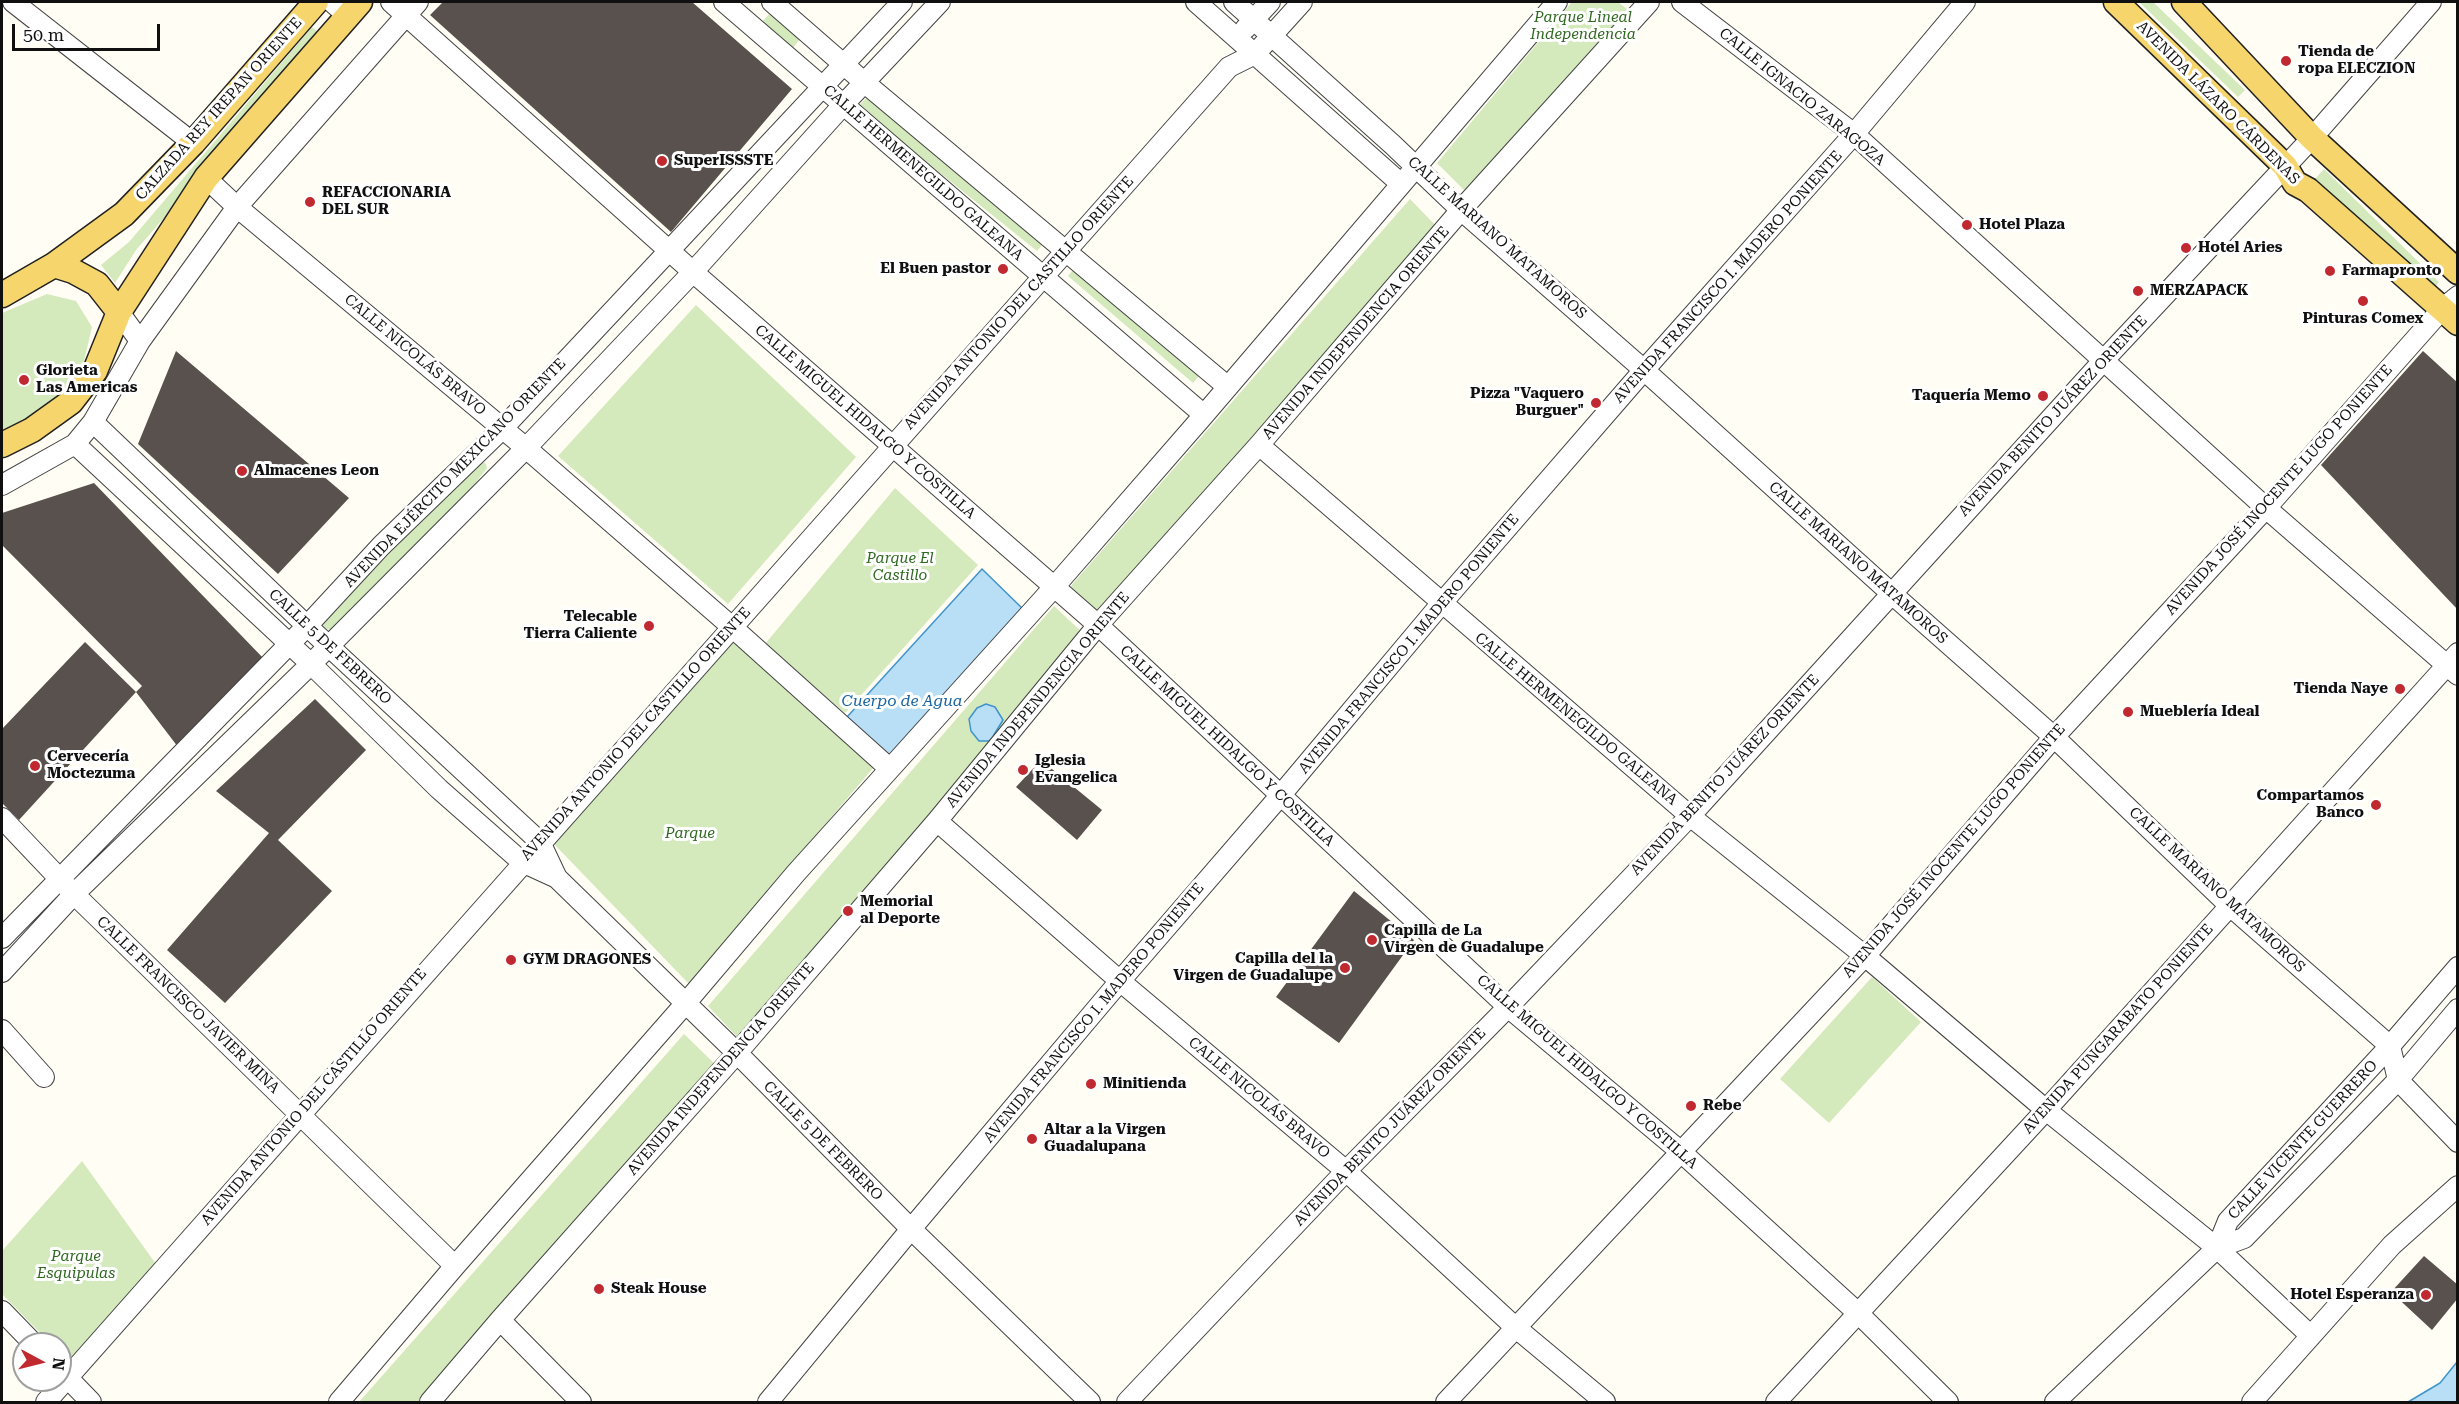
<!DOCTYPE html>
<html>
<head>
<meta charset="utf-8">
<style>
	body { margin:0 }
	#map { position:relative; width:2459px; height:1404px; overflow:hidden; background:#fffdf4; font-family:"Roboto Serif",serif }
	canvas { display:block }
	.frame { position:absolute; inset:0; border:3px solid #101010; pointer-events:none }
	.north { position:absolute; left:12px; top:1332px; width:60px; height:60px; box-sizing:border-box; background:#fff; border:2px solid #9f9f9f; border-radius:50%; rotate:97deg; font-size:16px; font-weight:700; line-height:24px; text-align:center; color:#101010 }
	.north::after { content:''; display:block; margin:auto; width:21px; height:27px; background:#c0292f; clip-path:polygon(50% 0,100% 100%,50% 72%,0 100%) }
	.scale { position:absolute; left:12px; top:24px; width:148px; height:27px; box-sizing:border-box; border:3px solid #101010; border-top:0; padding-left:8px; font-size:18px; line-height:21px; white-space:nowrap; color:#101010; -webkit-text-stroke:4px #fff; paint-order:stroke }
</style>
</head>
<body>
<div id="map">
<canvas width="2459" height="1404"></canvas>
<div class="frame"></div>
<div class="north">N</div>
<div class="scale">50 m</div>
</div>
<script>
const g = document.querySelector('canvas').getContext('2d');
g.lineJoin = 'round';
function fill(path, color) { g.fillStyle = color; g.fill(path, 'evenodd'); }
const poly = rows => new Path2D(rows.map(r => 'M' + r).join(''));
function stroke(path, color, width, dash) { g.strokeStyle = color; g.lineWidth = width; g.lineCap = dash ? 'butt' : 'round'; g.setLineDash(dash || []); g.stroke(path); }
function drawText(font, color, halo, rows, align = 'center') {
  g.font = font + ' "Roboto Serif",serif'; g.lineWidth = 6; g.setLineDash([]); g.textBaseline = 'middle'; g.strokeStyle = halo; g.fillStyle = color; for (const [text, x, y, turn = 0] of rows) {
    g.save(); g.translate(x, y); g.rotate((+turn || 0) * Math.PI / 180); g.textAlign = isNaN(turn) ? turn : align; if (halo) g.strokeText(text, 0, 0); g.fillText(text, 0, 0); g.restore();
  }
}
fill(poly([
	[1572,2,1618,2,1631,12,1468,194,1437,163],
	[2139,2,2153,2,2245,90,2238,97],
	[770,13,800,39,793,48,762,22],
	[312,27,322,36,136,250,115,283,101,265,129,242],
	[869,95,1047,239,1037,251,858,107],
	[2324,169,2439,282,2430,294,2314,180],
	[1410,199,1438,228,1100,613,1069,588],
	[1077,265,1200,375,1193,383,1068,276],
	[47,294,76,301,92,327,84,361,59,397,19,427,2,429,2,313],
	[696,305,856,457,728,604,558,456],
	[479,460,486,464,487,468,453,512,333,630,327,629,321,624,322,619],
	[895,488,978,565,845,713,765,644],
	[1054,606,1084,634,741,1041,708,1006],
	[734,636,874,767,689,984,553,843],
	[1872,977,1921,1022,1829,1123,1780,1079],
	[684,1034,716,1065,418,1402,359,1402],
	[82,1161,161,1271,73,1366,60,1353,60,1344,51,1344,2,1294,2,1251]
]), '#d4eabd');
const water = poly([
	[982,569,1024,610,889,759,847,717,982,569],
	[986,704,995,707,1003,720,992,738,989,741,979,741,971,731,969,719,977,708,986,704],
	[2457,1362,2457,1402,2408,1402,2440,1383,2457,1362]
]);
fill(water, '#b9dff6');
stroke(water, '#4094cc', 1.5);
fill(poly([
	[443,2,692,2,792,89,671,232,430,15],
	[176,351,349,498,278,574,138,444],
	[2423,351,2458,383,2458,610,2321,465],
	[94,483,265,660,178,747,136,692,142,686,2,545,2,513],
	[85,642,136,692,19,820,2,803,2,729],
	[315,699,366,750,278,840,332,891,225,1003,167,950,269,833,216,791],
	[1041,760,1102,810,1077,840,1016,787],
	[1354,891,1414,940,1339,1043,1276,997],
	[2424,1256,2458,1285,2458,1298,2432,1330,2391,1292]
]), '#59514d');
const minor = poly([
	[13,2,193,143],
	[332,2,348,16],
	[391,2,693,272,1098,625,1508,1007,1680,1151,1859,1314,1948,1402],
	[724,2,1204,415],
	[772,2,865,83,1228,387],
	[1196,2,1400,183],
	[1234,2,1393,145,1461,210,1644,370,1891,593,2054,737,2229,905,2390,1046,2398,1080,2458,1142],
	[1682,2,1854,134,2266,508,2458,675],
	[1245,29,1270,2],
	[206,178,237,207,526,448,732,627,889,768],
	[140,341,237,207,418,2],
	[93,422,307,626,540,842,557,878,737,1053,911,1229,1090,1402],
	[75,444,311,664,439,789,522,862,557,878],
	[1259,445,1690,816,1865,956,2046,1110,2217,1248,2311,1336],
	[2,485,75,444,93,422,140,341,119,312],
	[2,818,74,894,455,1266],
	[937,821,1120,981,1346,1171,1515,1327,1605,1402],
	[2,938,307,626,381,546,503,428,902,2],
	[2,972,74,894,311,664,526,448,693,272,843,105,940,2],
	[2,1030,44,1077],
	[2217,1248,2228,1221,2390,1046,2458,967],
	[2,1311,34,1344],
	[500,1320,581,1402],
	[60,1370,91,1402],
	[46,1402,1229,67,1255,54,1302,2],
	[339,1402,455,1266,685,1004,796,873,1055,586,1204,415,1557,2],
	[430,1402,500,1320,737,1053,937,821,1098,625,1259,445,1461,210,1649,2],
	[768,1402,911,1229,1120,981,1280,796,1441,604,1644,370,1854,134,1965,2],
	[1127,1402,1346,1171,1508,1007,1690,816,2103,361,2312,138,2431,2],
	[1446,1402,1865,956,2054,737,2266,508,2443,308,2458,296],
	[1776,1402,2046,1110,2458,653],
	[2055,1402,2217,1248,2244,1238,2398,1080,2458,1009],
	[2252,1402,2392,1245,2458,1186]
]);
const major = poly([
	[2116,2,2285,166,2295,183,2308,190,2458,323],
	[2184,2,2312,138,2458,272],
	[54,265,73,271,97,284,119,312],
	[2,295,54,265,124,214,193,143,316,2],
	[2,445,32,430,71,402,95,371,119,312,206,178,360,2]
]);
stroke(minor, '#434343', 22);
stroke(major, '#212121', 27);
stroke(minor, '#fff', 20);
stroke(major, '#f6d56c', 24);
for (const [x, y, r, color] of [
	[2286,61,6,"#c0292f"],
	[662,161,6,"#c0292f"],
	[310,202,6,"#c0292f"],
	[1967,225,6,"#c0292f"],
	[2186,248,6,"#c0292f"],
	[1003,269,6,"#c0292f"],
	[2330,271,6,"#c0292f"],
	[2138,291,6,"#c0292f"],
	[2363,301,6,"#c0292f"],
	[24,380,6,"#c0292f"],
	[2043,396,6,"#c0292f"],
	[1596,403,6,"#c0292f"],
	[242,471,6,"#c0292f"],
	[649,626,6,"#c0292f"],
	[2400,689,6,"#c0292f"],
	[2128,712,6,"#c0292f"],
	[35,766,6,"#c0292f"],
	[1023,770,6,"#c0292f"],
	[2376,805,6,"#c0292f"],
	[848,911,6,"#c0292f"],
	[1372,940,6,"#c0292f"],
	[511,960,6,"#c0292f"],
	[1345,968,6,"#c0292f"],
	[1091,1084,6,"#c0292f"],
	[1691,1106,6,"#c0292f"],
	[1032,1139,6,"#c0292f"],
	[599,1289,6,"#c0292f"],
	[2426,1295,6,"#c0292f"]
]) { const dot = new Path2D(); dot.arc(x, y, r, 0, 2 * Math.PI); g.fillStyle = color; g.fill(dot); stroke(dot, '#fff', 2); }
drawText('italic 15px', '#2f6820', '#fff', [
	["Parque Lineal",1583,18],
	["Independencia",1583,35],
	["Parque El",900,559],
	["Castillo",900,576],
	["Parque",690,834],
	["Parque",76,1257],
	["Esquipulas",76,1274]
]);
drawText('bold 15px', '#101010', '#fff', [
	["Tienda de",2298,52],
	["ropa ELECZION",2298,69],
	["SuperISSSTE",674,161],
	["REFACCIONARIA",322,193],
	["DEL SUR",322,210],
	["Hotel Plaza",1979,225],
	["Hotel Aries",2198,248],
	["El Buen pastor",991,269,"right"],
	["Farmapronto",2342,271],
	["MERZAPACK",2150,291],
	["Pinturas Comex",2363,319,"center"],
	["Glorieta",36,371],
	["Las Americas",36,388],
	["Pizza \"Vaquero",1584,394,"right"],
	["Burguer\"",1584,411,"right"],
	["Taquería Memo",2031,396,"right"],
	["Almacenes Leon",254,471],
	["Telecable",637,617,"right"],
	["Tierra Caliente",637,634,"right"],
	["Tienda Naye",2388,689,"right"],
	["Mueblería Ideal",2140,712],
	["Cervecería",47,757],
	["Moctezuma",47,774],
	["Iglesia",1035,761],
	["Evangelica",1035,778],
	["Compartamos",2364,796,"right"],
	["Banco",2364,813,"right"],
	["Memorial",860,902],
	["al Deporte",860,919],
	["Capilla de La",1384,931],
	["Virgen de Guadalupe",1384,948],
	["Capilla del la",1333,959,"right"],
	["Virgen de Guadalupe",1333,976,"right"],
	["GYM DRAGONES",523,960],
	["Minitienda",1103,1084],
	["Rebe",1703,1106],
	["Altar a la Virgen",1044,1130],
	["Guadalupana",1044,1147],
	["Steak House",611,1289],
	["Hotel Esperanza",2414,1295,"right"]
], 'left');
drawText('15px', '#101010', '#fff', [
	["CALLE IGNACIO ZARAGOZA",1802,97,39],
	["AVENIDA LÁZARO CÁRDENAS",2218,103,45],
	["CALZADA REY IREPAN ORIENTE",219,109,-48],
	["CALLE HERMENEGILDO GALEANA",923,173,41],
	["CALLE MARIANO MATAMOROS",1497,238,42],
	["AVENIDA FRANCISCO I. MADERO PONIENTE",1728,277,-48],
	["AVENIDA ANTONIO DEL CASTILLO ORIENTE",1019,303,-48],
	["AVENIDA INDEPENDENCIA ORIENTE",1356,333,-49],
	["CALLE NICOLÁS BRAVO",415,355,40],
	["AVENIDA BENITO JUÁREZ ORIENTE",2053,416,-47],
	["CALLE MIGUEL HIDALGO Y COSTILLA",865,422,41],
	["AVENIDA EJÉRCITO MEXICANO ORIENTE",455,473,-46],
	["AVENIDA JOSÉ INOCENTE LUGO PONIENTE",2279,490,-48],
	["CALLE MARIANO MATAMOROS",1858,563,42],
	["AVENIDA FRANCISCO I. MADERO PONIENTE",1409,644,-50],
	["CALLE 5 DE FEBRERO",330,647,43],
	["AVENIDA INDEPENDENCIA ORIENTE",1038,700,-50],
	["CALLE HERMENEGILDO GALEANA",1576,719,40],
	["AVENIDA ANTONIO DEL CASTILLO ORIENTE",636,734,-48],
	["CALLE MIGUEL HIDALGO Y COSTILLA",1227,746,43],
	["AVENIDA BENITO JUÁREZ ORIENTE",1725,775,-47],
	["AVENIDA JOSÉ INOCENTE LUGO PONIENTE",1954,851,-49],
	["CALLE MARIANO MATAMOROS",2217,890,43],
	["CALLE FRANCISCO JAVIER MINA",188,1005,44],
	["AVENIDA FRANCISCO I. MADERO PONIENTE",1094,1013,-50],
	["AVENIDA PUNGARABATO PONIENTE",2118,1029,-48],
	["AVENIDA INDEPENDENCIA ORIENTE",721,1069,-49],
	["CALLE MIGUEL HIDALGO Y COSTILLA",1587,1072,41],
	["AVENIDA ANTONIO DEL CASTILLO ORIENTE",314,1097,-49],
	["CALLE NICOLÁS BRAVO",1259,1098,40],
	["AVENIDA BENITO JUÁREZ ORIENTE",1390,1127,-46],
	["CALLE VICENTE GUERRERO",2303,1140,-47],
	["CALLE 5 DE FEBRERO",823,1141,45]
]);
drawText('italic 16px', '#1966a2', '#fff', [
	["Cuerpo de Agua",902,701]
]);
</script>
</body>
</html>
